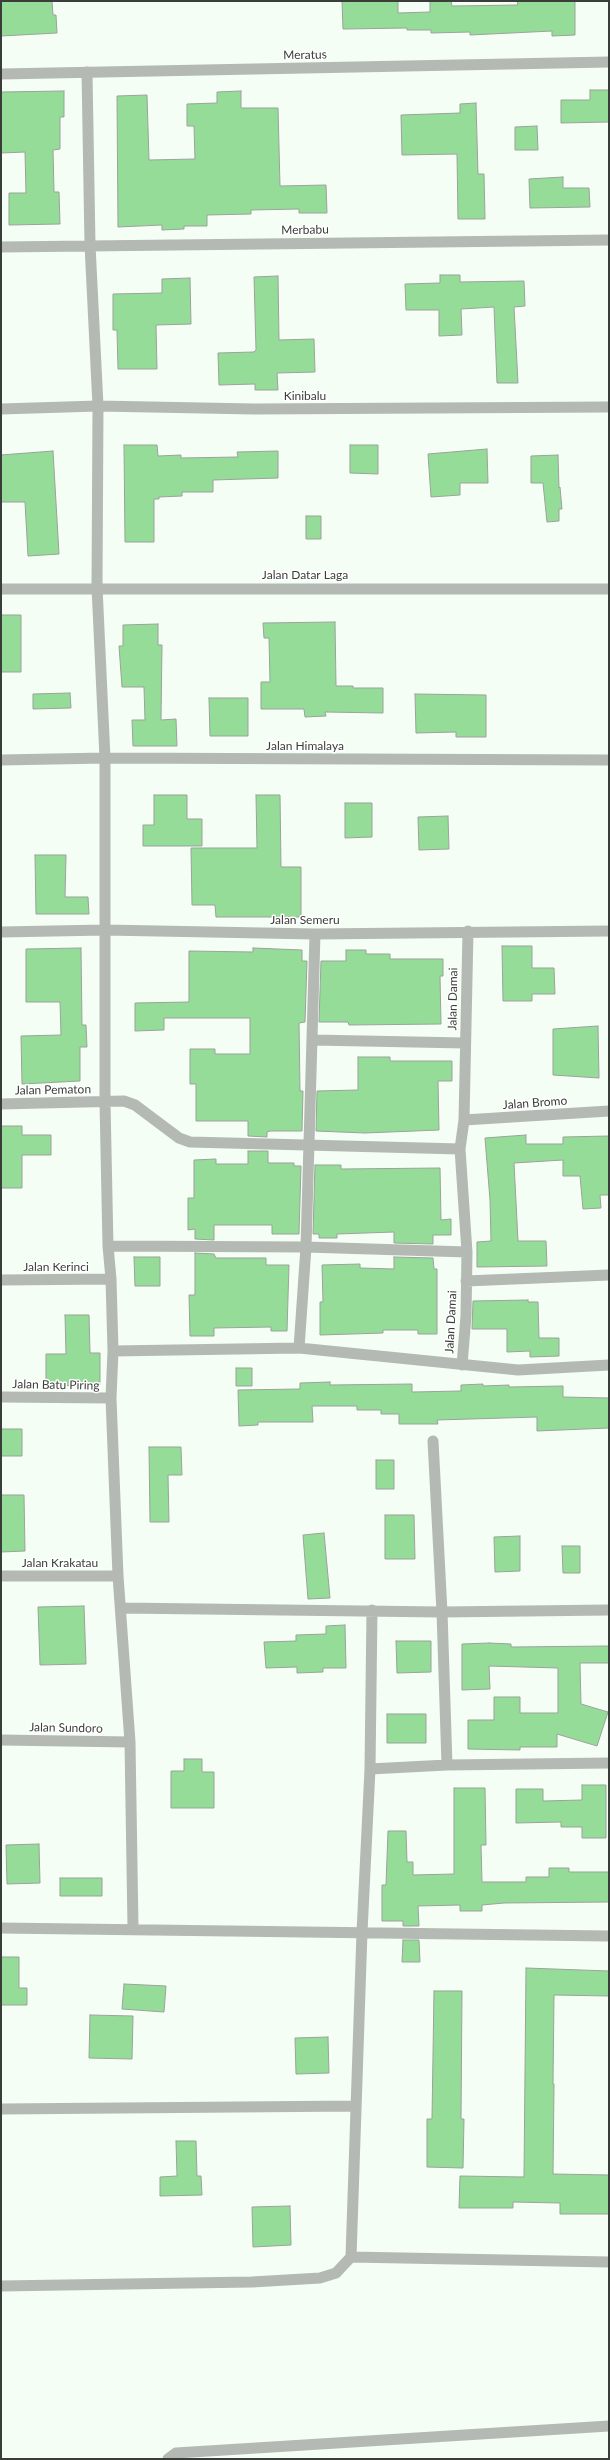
<!DOCTYPE html>
<html>
<head>
<meta charset="utf-8">
<style>
	body { margin:0 }
	#map { position:relative; width:610px; height:2460px; overflow:hidden; background:#f4fef4; font-family:Lato,sans-serif }
	canvas { display:block }
	.frame { position:absolute; inset:0; border:2px solid #3a3e3a; pointer-events:none }
</style>
</head>
<body>
<div id="map">
<canvas width="610" height="2460"></canvas>
<div class="frame"></div>
</div>
<script>
const g = document.querySelector('canvas').getContext('2d');
g.lineJoin = 'round';
function fill(path, color) { g.fillStyle = color; g.fill(path, 'evenodd'); }
const poly = rows => new Path2D(rows.map(r => 'M' + r).join(''));
function stroke(path, color, width, dash) { g.strokeStyle = color; g.lineWidth = width; g.lineCap = dash ? 'butt' : 'round'; g.setLineDash(dash || []); g.stroke(path); }
function drawText(font, color, halo, rows, align = 'center') {
  g.font = font + ' Lato,sans-serif'; g.lineWidth = 3; g.setLineDash([]); g.textBaseline = 'middle'; g.strokeStyle = halo; g.fillStyle = color; for (const [text, x, y, turn = 0] of rows) {
    g.save(); g.translate(x, y); g.rotate((+turn || 0) * Math.PI / 180); g.textAlign = isNaN(turn) ? turn : align; if (halo) g.strokeText(text, 0, 0); g.fillText(text, 0, 0); g.restore();
  }
}
const building = poly([
	[1,1,52,1,53,15,56,15,57,33,1,36,1,1],
	[342,1,398,1,398,13,430,12,430,1,451,1,452,6,518,5,517,1,575,1,575,35,552,36,552,31,470,35,470,32,431,33,431,30,407,30,407,28,343,29,342,1],
	[590,90,609,90,609,122,561,123,561,100,590,100,590,90],
	[64,91,64,117,60,117,60,149,53,150,54,192,59,192,60,224,9,225,9,193,26,193,25,152,1,153,1,92,64,91],
	[241,91,241,108,278,108,280,186,326,185,327,213,299,213,299,209,251,210,251,214,207,215,207,226,184,226,184,229,162,230,162,225,118,227,117,96,147,95,149,160,195,159,194,126,187,126,187,104,217,103,217,92,241,91],
	[476,103,478,174,484,174,485,219,458,219,457,154,402,155,401,115,460,113,460,104,476,103],
	[537,126,538,150,515,150,515,127,537,126],
	[563,177,563,188,589,188,590,207,530,208,529,179,563,177],
	[440,275,460,275,460,282,524,281,525,306,514,307,518,383,497,383,494,307,461,309,462,335,439,336,439,310,406,310,405,284,440,283,440,275],
	[278,276,279,340,314,339,315,372,277,373,278,390,255,390,255,384,219,385,218,353,254,352,256,350,254,277,278,276],
	[190,278,191,324,156,325,157,369,118,369,117,330,113,330,113,294,162,293,162,279,190,278],
	[124,445,157,445,158,456,181,455,181,458,238,457,237,452,278,451,278,478,213,480,213,492,182,492,182,496,159,497,159,499,154,499,154,542,125,542,124,445],
	[350,445,378,445,378,474,350,473,350,445],
	[487,449,488,483,460,483,460,495,431,497,428,454,487,449],
	[53,451,59,554,28,556,25,502,1,502,1,455,53,451],
	[558,455,559,488,560,487,562,509,559,509,559,521,547,522,543,483,531,483,531,456,558,455],
	[306,516,321,516,321,539,306,539,306,516],
	[1,615,21,615,21,672,1,672,1,615],
	[335,622,336,686,353,686,353,688,383,688,383,713,325,712,326,716,305,717,304,709,261,709,261,682,270,682,269,638,264,638,263,623,335,622],
	[158,624,158,645,162,645,161,720,176,719,177,746,133,746,132,720,145,720,144,687,122,687,119,646,123,646,123,625,158,624],
	[70,693,71,708,33,709,33,694,70,693],
	[415,694,486,695,486,737,456,737,456,732,416,733,415,694],
	[209,698,248,698,248,736,210,736,209,698],
	[154,795,187,795,187,819,202,819,202,846,143,846,143,825,154,825,154,795],
	[256,795,280,795,281,867,301,867,301,917,216,917,215,905,192,905,191,848,257,848,256,795],
	[345,803,372,803,372,837,345,838,345,803],
	[448,816,449,849,419,850,418,817,448,816],
	[35,855,66,855,65,897,88,897,89,914,36,914,35,855],
	[502,946,532,946,532,968,554,968,555,994,532,994,532,1001,503,1001,502,946],
	[81,948,82,1025,86,1025,87,1047,80,1047,80,1081,22,1084,21,1036,61,1035,60,1002,26,1002,26,949,81,948],
	[253,948,302,950,302,961,307,961,305,1022,299,1023,300,1091,303,1091,302,1131,270,1131,267,1132,267,1137,248,1136,248,1121,196,1121,196,1084,190,1084,190,1049,215,1049,215,1054,250,1054,250,1018,164,1018,164,1030,135,1031,135,1003,189,1002,189,951,253,952,253,948],
	[346,950,366,950,366,954,390,954,390,959,443,959,443,976,440,976,441,1024,349,1025,348,1022,319,1022,321,961,346,961,346,950],
	[598,1026,599,1078,553,1075,553,1029,598,1026],
	[358,1057,390,1057,390,1061,452,1061,452,1081,438,1081,439,1130,365,1133,316,1131,317,1091,358,1090,358,1057],
	[1,1126,22,1126,22,1135,51,1135,51,1155,22,1155,22,1188,1,1188,1,1126],
	[526,1135,526,1144,563,1144,563,1137,609,1136,609,1195,600,1195,601,1208,583,1209,580,1176,563,1176,563,1160,514,1163,518,1241,546,1241,547,1266,477,1267,477,1242,491,1241,490,1200,485,1138,526,1135],
	[248,1151,268,1151,268,1163,294,1163,294,1166,301,1166,299,1234,272,1234,272,1225,214,1225,214,1240,195,1239,195,1229,188,1230,188,1198,194,1198,194,1160,216,1159,216,1164,248,1164,248,1151],
	[315,1165,341,1165,341,1169,440,1168,441,1220,451,1219,451,1235,433,1235,433,1244,394,1243,394,1232,337,1234,337,1238,319,1238,319,1234,313,1234,315,1165],
	[195,1253,214,1254,216,1258,266,1258,266,1265,289,1265,287,1331,271,1331,271,1327,214,1328,214,1336,190,1336,189,1295,195,1295,195,1253],
	[134,1257,160,1257,160,1286,135,1286,134,1257],
	[394,1257,433,1258,434,1269,437,1269,437,1334,418,1334,418,1330,383,1330,383,1333,320,1335,320,1302,323,1302,322,1265,360,1264,360,1268,394,1269,394,1257],
	[528,1300,528,1302,538,1302,539,1338,559,1338,559,1356,530,1357,530,1351,507,1352,507,1329,472,1329,473,1301,528,1300],
	[65,1315,89,1315,90,1353,100,1353,100,1385,46,1386,46,1354,66,1354,65,1315],
	[236,1368,252,1368,252,1386,236,1386,236,1368],
	[330,1382,330,1385,412,1384,412,1392,461,1391,461,1385,483,1384,483,1386,509,1385,509,1387,563,1386,563,1397,609,1398,609,1428,537,1431,537,1417,437,1420,438,1424,399,1424,399,1414,381,1414,381,1410,357,1410,357,1406,312,1406,313,1422,258,1422,258,1425,239,1426,238,1390,300,1389,300,1383,330,1382],
	[1,1429,22,1429,22,1456,1,1456,1,1429],
	[149,1447,181,1447,182,1475,168,1475,169,1522,150,1522,149,1447],
	[376,1460,394,1460,394,1489,376,1489,376,1460],
	[1,1495,24,1495,25,1551,1,1552,1,1495],
	[385,1515,414,1515,415,1559,385,1559,385,1515],
	[324,1533,330,1598,308,1599,303,1535,324,1533],
	[520,1536,520,1571,495,1572,494,1537,520,1536],
	[562,1546,580,1546,580,1573,563,1573,562,1546],
	[84,1606,86,1664,40,1665,38,1607,84,1606],
	[345,1625,346,1668,323,1668,323,1672,297,1673,297,1667,266,1668,264,1642,296,1641,296,1635,326,1634,326,1626,345,1625],
	[396,1641,431,1641,431,1672,397,1673,396,1641],
	[489,1643,511,1644,511,1647,609,1646,609,1663,580,1663,581,1704,608,1712,597,1746,557,1734,557,1747,520,1747,520,1750,468,1749,468,1720,494,1720,494,1697,520,1697,520,1713,558,1713,558,1668,489,1666,490,1689,462,1690,462,1644,489,1643],
	[387,1714,426,1714,426,1743,387,1743,387,1714],
	[184,1759,202,1759,202,1772,214,1772,214,1808,171,1808,171,1771,184,1771,184,1759],
	[582,1785,606,1785,606,1838,582,1838,582,1827,561,1827,561,1822,516,1823,516,1789,543,1789,543,1801,582,1800,582,1785],
	[454,1788,485,1788,486,1845,481,1845,482,1882,526,1882,526,1877,549,1877,549,1868,569,1868,569,1872,609,1872,609,1902,504,1903,482,1905,482,1911,460,1911,460,1905,418,1906,419,1926,403,1926,403,1921,382,1921,382,1885,386,1885,388,1831,406,1831,407,1862,413,1862,413,1875,454,1874,454,1788],
	[39,1844,40,1883,7,1884,6,1845,39,1844],
	[60,1878,102,1878,102,1896,60,1896,60,1878],
	[403,1940,419,1940,420,1962,402,1962,403,1940],
	[1,1957,19,1957,19,1988,27,1988,27,2005,1,2005,1,1957],
	[526,1968,609,1971,609,1996,554,1995,553,2084,554,2084,553,2174,609,2175,609,2214,560,2214,560,2203,513,2202,513,2208,459,2208,460,2176,524,2177,526,1968],
	[124,1984,166,1986,164,2012,122,2009,124,1984],
	[434,1991,462,1991,461,2119,464,2119,463,2168,427,2167,427,2119,432,2119,434,1991],
	[90,2015,133,2016,132,2059,89,2058,90,2015],
	[328,2037,329,2073,296,2074,295,2038,328,2037],
	[176,2141,196,2141,197,2176,201,2176,202,2195,160,2196,160,2177,177,2176,176,2141],
	[290,2206,291,2245,253,2247,252,2207,290,2206]
]);
fill(building, '#95dc99');
stroke(building, '#9aa39a', 1);
stroke(poly([
	[433,1441,442,1612],
	[168,2459,176,2453,609,2426]
]), '#b4b9b4', 11);
stroke(poly([
	[87,72,90,245,98,406,97,587,105,758,105,1102,108,1246,111,1279,113,1351,111,1398,118,1576,130,1742,133,1928],
	[1,74,609,62],
	[1,247,609,240],
	[1,409,98,406,254,409,609,407],
	[1,589,609,589],
	[1,760,105,758,609,760],
	[1,932,105,930,315,934,609,931],
	[313,1040,465,1043],
	[1,1104,124,1101,135,1105,179,1138,190,1142,460,1149],
	[464,1120,609,1111],
	[108,1246,306,1247,467,1252],
	[1,1280,111,1279],
	[466,1281,609,1275],
	[299,1348,306,1247,315,934],
	[113,1351,299,1348,518,1370,609,1365],
	[462,1365,466,1316,467,1252,460,1149,464,1120,468,931],
	[1,1397,111,1398],
	[1,1576,118,1576],
	[122,1608,442,1612,609,1610],
	[372,1610,370,1769,362,1932,351,2257,609,2262],
	[442,1612,447,1765,609,1763],
	[1,1740,130,1742],
	[370,1769,447,1765],
	[1,1928,609,1936],
	[1,2109,356,2106],
	[1,2286,252,2282,320,2278,336,2273,351,2257]
]), '#b4b9b4', 11);
drawText('12px', '#3a3e3a', '#fff', [
	["Meratus",305,55,-1],
	["Merbabu",305,230,-1],
	["Kinibalu",305,396],
	["Jalan Datar Laga",305,575],
	["Jalan Himalaya",305,746],
	["Jalan Semeru",305,920],
	["Jalan Damai",453,999,-89],
	["Jalan Pematon",53,1090,-1],
	["Jalan Bromo",535,1103,-4],
	["Jalan Kerinci",56,1267],
	["Jalan Damai",451,1322,-87],
	["Jalan Batu Piring",56,1385,1],
	["Jalan Krakatau",60,1563],
	["Jalan Sundoro",66,1728,1]
]);
</script>
</body>
</html>
